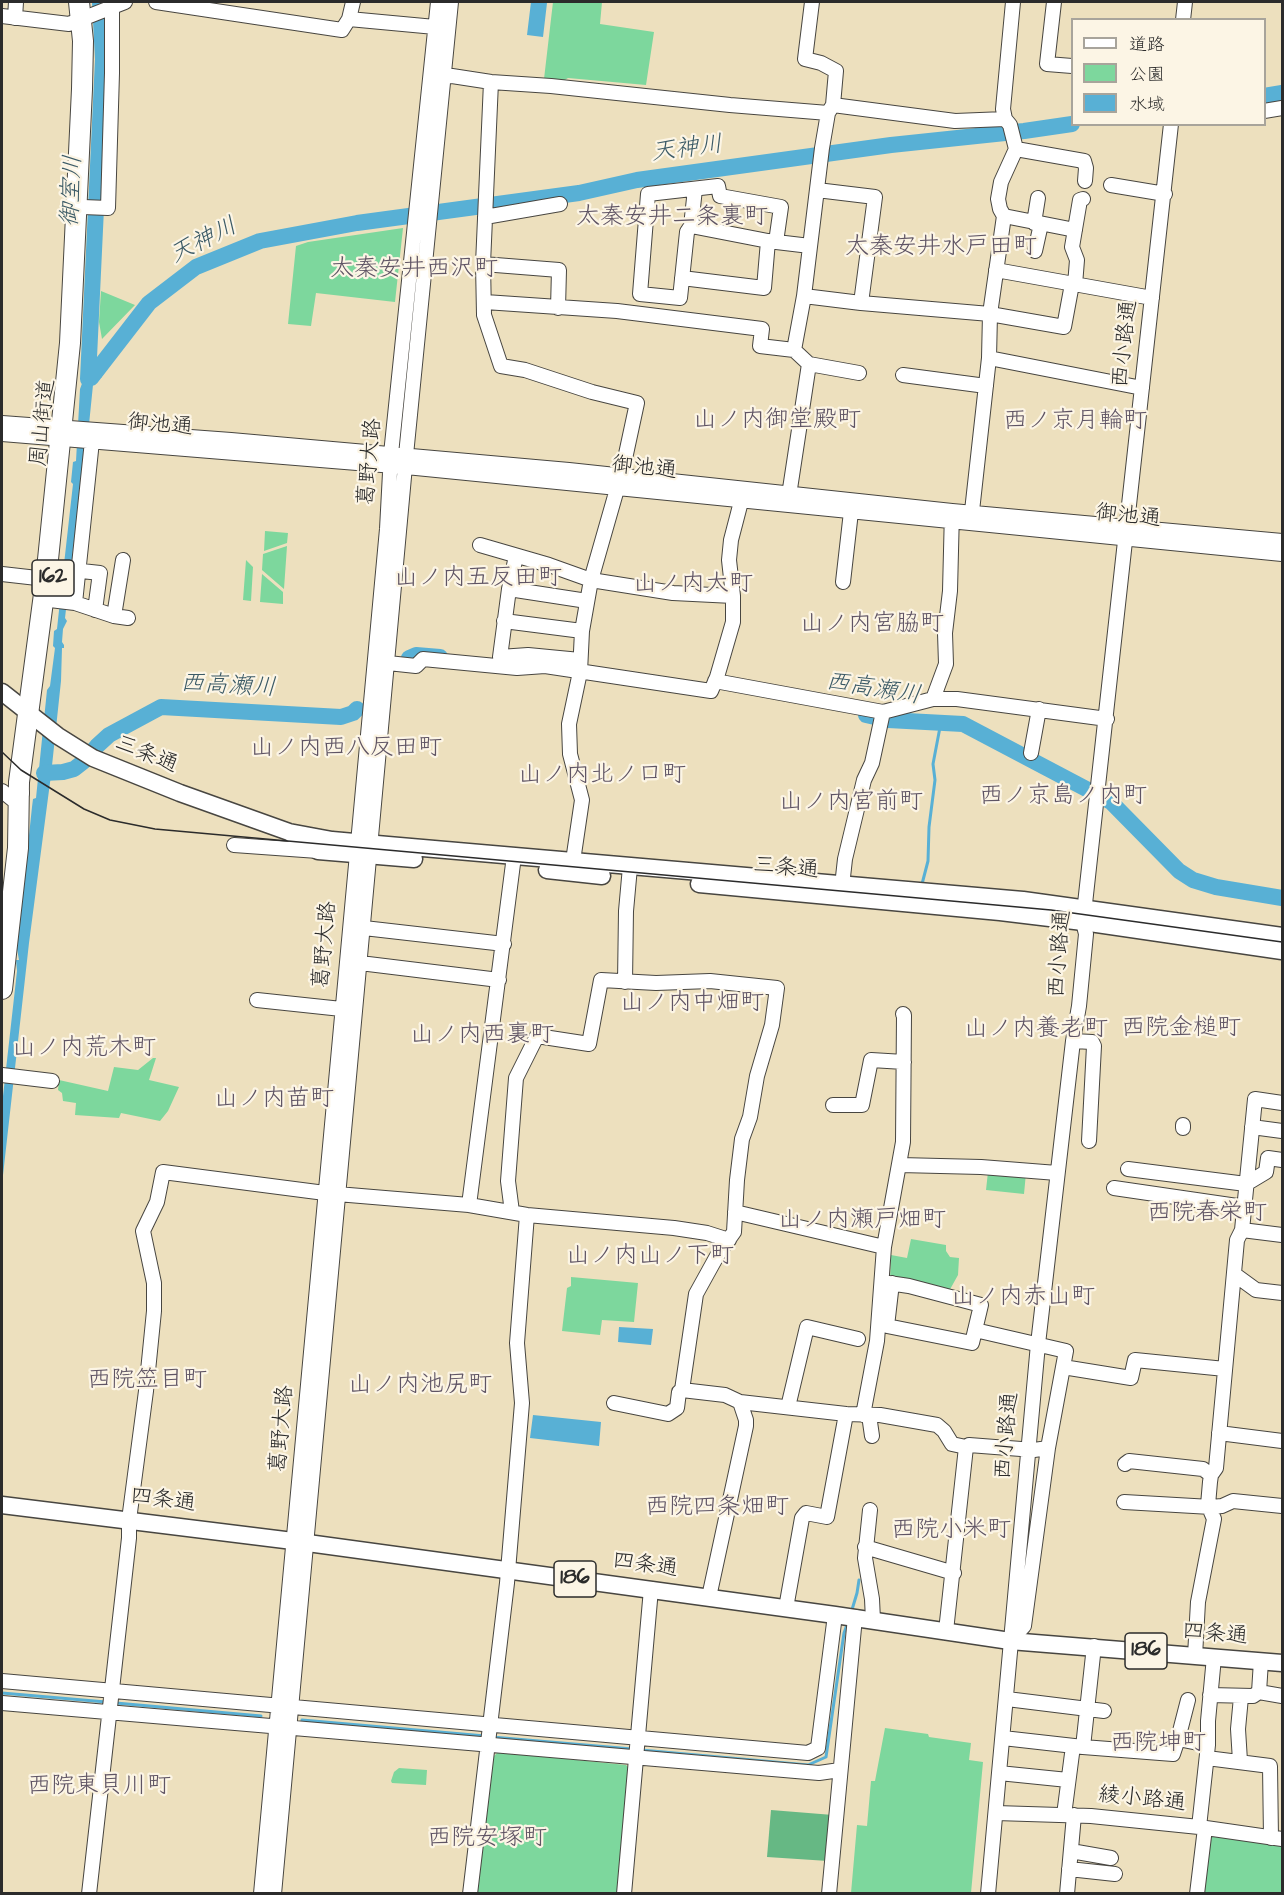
<!DOCTYPE html>
<html>
<head>
<meta charset="utf-8">
<style>
	body { margin:0 }
	#map { position:relative; width:1284px; height:1895px; overflow:hidden; background:#ede0be; font-family:"Architects Daughter","Klee One",sans-serif }
	canvas { display:block }
	.frame { position:absolute; inset:0; border:3px solid #2b2b2b; pointer-events:none }
	.legend { position:absolute; left:1071px; top:18px; width:195px; height:108px; box-sizing:border-box; background:#fcf5e5; border:2px solid #a8a49b; margin:0; padding:8px 10px; list-style:none; font-size:18px; color:#2b2b2b }
	.legend li { display:flex; align-items:center; gap:12px; height:30px }
	.legend b { width:30px; border:2px solid #a8a49b }
</style>
</head>
<body>
<div id="map">
<canvas width="1284" height="1895"></canvas>
<div class="frame"></div>
<ul class="legend">
<li><b style="height:8px;background:#fff"></b>道路</li>
<li><b style="height:16px;background:#7dd79d"></b>公園</li>
<li><b style="height:16px;background:#58b0d5"></b>水域</li>
</ul>
</div>
<script>
const g = document.querySelector('canvas').getContext('2d');
g.lineJoin = 'round';
function fill(path, color) { g.fillStyle = color; g.fill(path, 'evenodd'); }
const poly = rows => new Path2D(rows.map(r => 'M' + r).join(''));
function stroke(path, color, width, dash) { g.strokeStyle = color; g.lineWidth = width; g.lineCap = dash ? 'butt' : 'round'; g.setLineDash(dash || []); g.stroke(path); }
function drawText(font, color, halo, rows, align = 'center') {
  g.font = font + ' "Architects Daughter","Klee One",sans-serif'; g.lineWidth = 4.5; g.setLineDash([]); g.textBaseline = 'middle'; g.strokeStyle = halo; g.fillStyle = color; for (const [text, x, y, turn = 0] of rows) {
    g.save(); g.translate(x, y); g.rotate((+turn || 0) * Math.PI / 180); g.textAlign = isNaN(turn) ? turn : align; if (halo) g.strokeText(text, 0, 0); g.fillText(text, 0, 0); g.restore();
  }
}
fill(poly([
	[553,2,602,2,600,24,654,32,646,85,568,78,563,81,544,79],
	[403,228,395,302,316,293,311,326,288,324,296,246,308,242],
	[101,291,135,305,102,339,99,322],
	[265,531,288,533,287,543,264,551],
	[287,546,284,589,262,570,263,554],
	[246,560,253,567,251,601,243,600],
	[262,574,283,592,283,604,260,602],
	[153,1058,156,1058,149,1080,179,1087,168,1111,160,1121,121,1113,119,1118,75,1115,76,1103,63,1101,62,1093,58,1090,59,1080,108,1091,114,1067,138,1070],
	[988,1172,1026,1173,1024,1194,986,1190],
	[911,1239,946,1245,946,1251,950,1257,959,1258,958,1275,948,1293,890,1279,891,1255,907,1258],
	[571,1277,638,1283,634,1322,602,1320,600,1335,562,1331,567,1288,571,1286],
	[885,1728,928,1734,929,1737,971,1743,969,1760,983,1762,971,1893,851,1893,857,1825,867,1826,871,1781,875,1781],
	[498,1752,626,1765,631,1770,619,1893,475,1894,493,1757],
	[399,1768,427,1770,426,1785,392,1783,391,1781,394,1772],
	[1207,1834,1282,1844,1282,1893,1200,1894]
]), '#7dd79d');
fill(poly([
	[771,1810,833,1815,828,1861,767,1857]
]), '#66b884');
fill(poly([
	[531,2,547,3,543,37,527,35],
	[86,356,98,359,100,357,108,362,105,366,107,368,101,378,97,377,93,385,86,454,73,549,65,618,67,621,63,629,62,642,64,645,64,648,62,648,61,681,51,775,29,943,2,1184,2,1105,17,971,16,960,19,960,17,949,32,807,33,799,36,798,47,690,50,686,55,648,53,646,54,631,57,629,63,573,73,484,71,482,73,462,76,461,80,389,84,378,82,377,83,359],
	[619,1327,653,1329,651,1345,618,1342],
	[533,1415,601,1422,599,1446,530,1438]
]), '#58b0d5');
stroke(poly([
	[922,884,928,861,929,827,935,780,933,764,941,722],
	[2,897,2,891],
	[851,1613,857,1593,859,1580],
	[2,1693,106,1702],
	[116,1703,261,1716],
	[302,1720,485,1736],
	[492,1737,632,1749],
	[641,1750,808,1765,826,1757,844,1633,848,1622]
]), '#58b0d5', 3);
stroke(poly([
	[1264,96,1282,93],
	[91,378,149,303,196,267,260,241,357,223,579,193,637,180,891,145,1024,131,1072,124],
	[88,379,103,59,100,2],
	[409,658,416,655,440,657],
	[866,715,888,720,963,724,1111,802,1179,871,1193,880,1216,887,1282,898],
	[44,773,63,772,74,769,83,762,97,746,109,735,161,707,341,717,353,713,357,709]
]), '#58b0d5', 16);
const minor = poly([
	[156,2,342,30,349,19,353,2],
	[1054,2,1047,64,1072,66],
	[2,16,69,24,125,2],
	[15,18,16,2],
	[349,19,435,27],
	[1183,20,1185,2],
	[433,77,452,76,491,82,551,86,730,105,828,113],
	[491,82,483,264,484,315,501,366,525,370,592,392,637,403,623,468,591,580,582,631,580,672,569,724,570,754,582,800,573,861],
	[833,105,955,121,1005,119],
	[1264,111,1282,108],
	[1016,149,1084,161,1086,168,1085,181],
	[1111,185,1165,194],
	[695,189,691,226,687,232,680,298,640,294,648,194,718,186,720,196,781,207,776,242],
	[817,190,875,197,861,303],
	[83,207,108,208,112,73,112,2],
	[1004,216,1075,230],
	[485,217,560,204],
	[1034,223,1038,198],
	[691,226,768,241,810,246],
	[1035,251,1041,224],
	[483,264,559,270,558,308],
	[996,270,1152,298],
	[682,278,764,288,768,241],
	[1075,285,1077,260,1072,247,1080,200,1083,199],
	[804,296,861,303,990,314,1064,327,1072,284],
	[485,302,617,311,762,329,760,346,794,350,809,364,788,502],
	[794,350,804,296,822,148,828,113,833,105,836,71,821,63,805,59,812,2],
	[989,358,1142,388],
	[809,364,859,373],
	[903,375,986,386],
	[2,423,231,440,569,470,952,511,1282,541],
	[2,434,406,467,1282,554],
	[971,520,989,358,990,314,1004,216,1000,209,998,199,1001,182,1016,149,1010,125,1005,119,1003,109,1013,2],
	[480,545,549,565,591,580,673,593,733,596],
	[516,556,509,589,500,657,528,655,580,660],
	[54,568,100,573,95,610],
	[2,574,46,579],
	[843,582,852,503],
	[509,589,587,601],
	[50,600,75,603,114,616,128,618],
	[75,603,92,441],
	[114,616,123,560],
	[504,621,582,631],
	[388,663,416,666,423,659,517,668,545,666,711,691,717,677,733,622,733,596,729,560,731,540,743,494],
	[715,681,883,712,933,699,957,699,1107,719],
	[933,699,946,664,945,633,950,591,952,511],
	[1031,753,1039,709],
	[2,791,12,799,18,798,22,793],
	[234,845,318,851],
	[842,886,845,859,864,780,872,763,883,712],
	[364,928,504,944],
	[360,963,499,980],
	[625,982,626,911,630,867],
	[257,1000,351,1010],
	[1073,1041,1092,1042,1094,1046,1089,1141],
	[2,1075,52,1081],
	[833,1105,862,1105,871,1060,904,1062],
	[1252,1127,1282,1131],
	[1183,1128,1183,1125],
	[900,1165,981,1167,1057,1173],
	[1128,1169,1246,1184,1266,1172,1268,1158,1282,1160],
	[1114,1188,1244,1207],
	[469,1205,514,856],
	[512,1212,508,1181,516,1078,537,1036,589,1044,601,980,656,983,710,981,777,988,772,1025,757,1076,750,1117,742,1139,737,1180,734,1232,717,1256,696,1294,682,1390,725,1395,740,1402,846,1414,880,1415,937,1425,944,1431,952,1444,966,1447,969,1445,1034,1450,1048,1448],
	[735,1212,884,1247],
	[1242,1230,1282,1235],
	[1234,1274,1256,1290,1282,1293],
	[882,1282,909,1286,981,1305,972,1343,887,1326,892,1283],
	[975,1330,1066,1351,1063,1367],
	[614,1403,668,1414,677,1408,679,1392,682,1390],
	[788,1407,807,1327,858,1339],
	[863,1415,877,1341,884,1247,903,1142,904,1015,903,1014],
	[869,1415,872,1436],
	[1219,1433,1282,1441],
	[1125,1464,1129,1461,1203,1469,1211,1475],
	[1124,1502,1211,1507,1222,1506,1233,1501,1282,1506],
	[870,1510,865,1558,872,1599,873,1620],
	[865,1547,954,1573],
	[709,1597,746,1426,746,1420,740,1402],
	[786,1608,802,1518,806,1513,827,1517,846,1414],
	[946,1631,966,1447],
	[1010,1641,1024,1626,1048,1448,1063,1367,1131,1378,1135,1360,1225,1369],
	[1195,1656,1198,1602,1214,1519,1208,1505,1210,1482,1211,1475,1216,1468,1237,1240,1242,1230,1255,1099,1282,1103],
	[2,1681,808,1753,818,1748,835,1615],
	[1259,1692,1282,1696],
	[1210,1695,1253,1696,1259,1692,1261,1661],
	[1007,1699,1104,1711],
	[2,1703,819,1773,840,1770],
	[1003,1738,1083,1747,1173,1754,1178,1739,1208,1745],
	[1178,1739,1188,1700],
	[1083,1747,1094,1646],
	[1207,1758,1270,1766,1271,1838],
	[1240,1761,1238,1729,1241,1697],
	[999,1773,1068,1780],
	[996,1813,1091,1816,1199,1827,1282,1839],
	[1064,1815,1073,1746],
	[1199,1827,1208,1745,1208,1721,1214,1657],
	[1071,1851,1111,1858],
	[1069,1869,1115,1874],
	[89,1894,129,1538,129,1520,146,1391,154,1311,154,1283,143,1231,157,1202,163,1172,325,1193,469,1205,527,1215,674,1228,707,1233,729,1240],
	[261,1894,387,529,391,454,438,2],
	[274,1894,406,455,451,2],
	[470,1894,507,1583,522,1403,517,1343,527,1215],
	[624,1894,651,1589],
	[829,1894,855,1617],
	[988,1894,1038,1344,1073,1041,1079,1006,1086,934,1083,922,1171,124],
	[1067,1894,1074,1815],
	[1197,1894,1205,1828]
]);
const major = poly([
	[2,692,58,736,93,758,180,793,289,832,332,840,388,845,1023,900,1282,936],
	[292,834,318,851,414,859],
	[547,870,602,876],
	[699,884,1000,912,1083,922,1282,951],
	[2,1505,293,1541,835,1615,1010,1641,1282,1663]
]);
const highway = poly([
	[2,989,18,848,19,782,46,579,70,343,82,89,83,41,79,2]
]);
stroke(minor, '#484641', 16);
stroke(major, '#484641', 19);
stroke(highway, '#484641', 22);
stroke(minor, '#fff', 14);
stroke(major, '#fff', 16);
stroke(highway, '#fff', 20);
stroke(poly([
	[2,752,21,770,84,809,110,820,155,829,1051,910,1282,942]
]), '#2b2b2b', 1.5);
for (const [x, y, w] of [
	[53,578,42],
	[575,1579,42],
	[1146,1651,42]
]) { const box = new Path2D(); box.roundRect(x - w / 2, y - 18, w, 36, 4.5); g.fillStyle = '#fcf5e5'; g.fill(box); stroke(box, '#2b2b2b', 1.5); }
drawText('bold 21px', '#2b2b2b', null, [
	["162",53,578],
	["186",575,1579],
	["186",1146,1651]
]);
drawText('22px', '#2b2b2b', '#fcf5e5', [
	["西小路通",1126,344,-84],
	["周山街道",44,423,-84],
	["御池通",160,426,5],
	["葛野大路",371,462,-85],
	["御池通",644,469,6],
	["御池通",1128,517,6],
	["三条通",146,755,22],
	["三条通",786,869,5],
	["葛野大路",326,945,-85],
	["西小路通",1061,954,-86],
	["葛野大路",283,1429,-85],
	["西小路通",1008,1436,-85],
	["四条通",163,1501,7],
	["四条通",645,1566,8],
	["四条通",1215,1635,5],
	["綾小路通",1142,1800,6]
]);
drawText('italic 24px', '#3b5a66', '#fcf5e5', [
	["天神川",687,150,-7],
	["御室川",73,191,-87],
	["天神川",204,242,-27],
	["西高瀬川",228,687,3],
	["西高瀬川",873,690,9]
]);
drawText('24px', '#5f5464', '#fcf5e5', [
	["太秦安井二条裏町",672,218],
	["太秦安井水戸田町",941,248],
	["太秦安井西沢町",414,270],
	["山ノ内御堂殿町",777,421],
	["西ノ京月輪町",1075,422],
	["山ノ内五反田町",478,579],
	["山ノ内大町",693,585],
	["山ノ内宮脇町",872,625],
	["山ノ内西八反田町",346,749],
	["山ノ内北ノ口町",602,776],
	["西ノ京島ノ内町",1063,797],
	["山ノ内宮前町",851,803],
	["山ノ内中畑町",692,1004],
	["西院金槌町",1181,1029],
	["山ノ内養老町",1036,1030],
	["山ノ内西裏町",482,1036],
	["山ノ内荒木町",84,1049],
	["山ノ内苗町",274,1100],
	["西院春栄町",1207,1214],
	["山ノ内瀬戸畑町",862,1221],
	["山ノ内山ノ下町",650,1257],
	["山ノ内赤山町",1023,1298],
	["西院笠目町",147,1381],
	["山ノ内池尻町",420,1386],
	["西院四条畑町",717,1508],
	["西院小米町",951,1531],
	["西院坤町",1158,1744],
	["西院東貝川町",99,1787],
	["西院安塚町",487,1839]
]);
</script>
</body>
</html>
